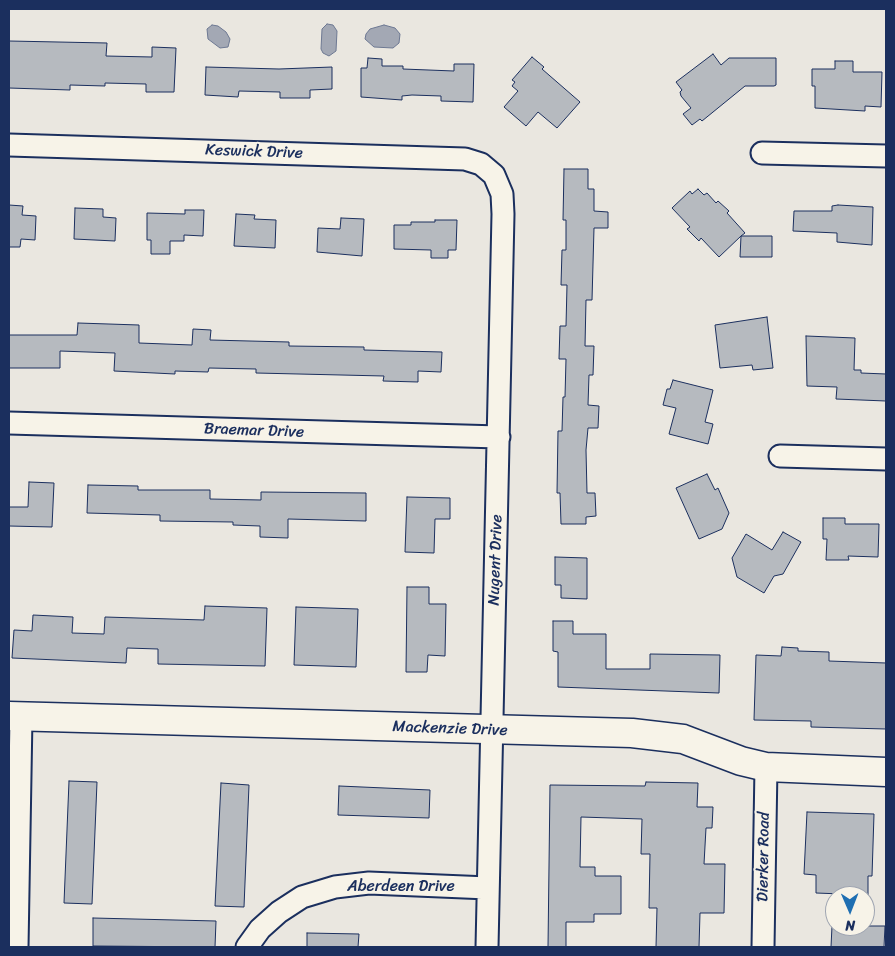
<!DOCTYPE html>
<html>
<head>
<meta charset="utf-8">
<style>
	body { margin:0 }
	#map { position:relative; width:895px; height:956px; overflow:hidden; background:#eae7e0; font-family:Sriracha,sans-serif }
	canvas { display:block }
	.frame { position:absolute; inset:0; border:10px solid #1b2f5e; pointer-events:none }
	.north { position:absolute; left:825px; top:886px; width:50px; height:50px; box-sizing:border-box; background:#f7f3e8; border:1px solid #9fa5b1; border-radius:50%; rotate:179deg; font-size:14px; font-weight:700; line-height:20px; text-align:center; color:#1b2f5e }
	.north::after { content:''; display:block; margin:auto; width:18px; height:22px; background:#1f6fb2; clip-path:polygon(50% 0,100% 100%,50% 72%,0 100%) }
</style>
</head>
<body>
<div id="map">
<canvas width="895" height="956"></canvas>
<div class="frame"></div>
<div class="north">N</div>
</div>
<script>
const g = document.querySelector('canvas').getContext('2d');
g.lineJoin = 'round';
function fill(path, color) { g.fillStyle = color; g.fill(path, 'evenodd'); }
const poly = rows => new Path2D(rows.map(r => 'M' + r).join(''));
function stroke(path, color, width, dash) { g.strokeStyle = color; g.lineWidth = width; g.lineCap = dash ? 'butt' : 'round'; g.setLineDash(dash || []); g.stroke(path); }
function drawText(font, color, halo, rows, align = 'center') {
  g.font = font + ' Sriracha,sans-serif'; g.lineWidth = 4; g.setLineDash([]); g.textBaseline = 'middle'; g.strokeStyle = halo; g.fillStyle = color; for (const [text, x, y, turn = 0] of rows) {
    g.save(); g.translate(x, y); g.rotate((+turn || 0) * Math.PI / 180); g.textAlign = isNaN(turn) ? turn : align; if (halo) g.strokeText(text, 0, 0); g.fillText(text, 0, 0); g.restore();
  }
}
const water = poly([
	[327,24,333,25,337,31,336,51,329,56,323,53,321,49,322,29,327,24],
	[212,25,218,26,226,32,230,39,228,47,220,48,208,39,207,29,212,25],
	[384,25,395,28,400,34,399,43,393,48,374,47,365,39,366,34,370,29,384,25]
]);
fill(water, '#a3a8b4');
stroke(water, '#6d7892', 1);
const building = poly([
	[9,41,107,43,106,56,152,57,152,47,176,48,174,92,146,92,146,84,105,83,105,86,70,85,70,90,9,88,9,41],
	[713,54,721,65,729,58,776,58,776,85,774,86,745,86,702,121,700,119,692,125,683,114,691,108,681,96,680,92,682,90,676,82,713,54],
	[532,57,544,67,542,69,580,102,557,128,538,112,526,126,504,107,518,91,512,86,515,82,512,80,532,57],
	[368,58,382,59,382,66,403,66,403,69,454,71,454,64,474,64,473,102,441,101,441,96,412,95,402,96,402,100,361,97,361,68,367,68,368,58],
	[835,61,853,61,853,72,882,72,881,107,865,106,865,111,815,108,815,86,812,86,812,69,835,69,835,61],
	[206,67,279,69,332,67,332,89,310,90,310,98,280,98,280,92,239,91,238,97,205,95,206,67],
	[564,169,588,169,588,189,594,189,594,211,608,212,608,228,594,228,592,300,586,300,585,346,594,346,593,375,589,375,588,405,599,406,598,428,588,428,586,450,587,493,595,493,596,516,586,517,586,524,561,524,560,493,557,493,558,431,562,431,563,397,565,397,566,359,559,359,560,326,566,326,567,285,561,285,562,250,566,250,566,220,563,220,564,169],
	[698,189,704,195,707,193,716,203,718,201,729,211,727,213,745,233,741,236,772,236,772,257,740,257,741,236,719,257,701,238,699,241,687,229,690,227,672,208,690,191,692,194,698,189],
	[9,205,23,206,22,215,36,216,35,240,21,239,20,247,9,247,9,205],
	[838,205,873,207,872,245,837,242,837,233,793,231,794,211,832,211,832,206,838,205],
	[75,208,103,209,103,217,116,218,115,241,74,239,75,208],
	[185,210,204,210,203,236,184,235,184,241,170,241,170,254,151,254,151,240,147,240,147,213,185,214,185,210],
	[236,214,255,215,254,219,276,220,275,248,234,246,236,214],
	[341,218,364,219,362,256,317,252,318,228,340,229,341,218],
	[435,220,457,220,456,250,448,250,448,258,431,258,431,250,394,249,394,225,411,225,411,222,435,222,435,220],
	[767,317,773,368,753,370,752,365,720,368,715,325,767,317],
	[78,323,139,325,139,343,192,345,193,329,211,330,210,340,289,342,289,346,364,347,364,350,442,352,441,372,418,371,418,382,383,381,384,376,256,373,256,369,209,368,208,372,175,371,175,374,114,371,115,353,60,351,60,368,9,368,9,335,77,335,78,323],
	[806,336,855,338,854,370,861,370,861,373,886,374,886,401,836,399,837,387,807,386,806,336],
	[673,380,713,390,705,422,713,424,708,444,669,434,676,408,663,405,667,389,670,389,673,380],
	[707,474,715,490,718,488,729,513,722,529,699,539,676,488,707,474],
	[29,482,54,483,52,527,9,526,9,507,28,507,29,482],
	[88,485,138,486,138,490,210,490,210,499,261,500,261,492,366,493,366,521,288,519,288,538,260,537,260,526,233,525,233,522,160,521,160,515,87,513,88,485],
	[407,497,450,498,450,519,435,519,434,553,405,552,407,497],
	[823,518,845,518,845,524,879,524,878,557,848,556,849,560,826,560,827,539,823,539,823,518],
	[783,532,801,542,783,574,774,576,764,593,737,577,732,558,746,534,772,550,783,532],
	[555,557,587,558,587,599,561,598,561,585,555,585,555,557],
	[407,587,429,587,429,604,446,604,445,656,428,655,427,672,406,672,407,587],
	[205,606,267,608,265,666,158,664,158,649,127,648,126,663,12,658,14,630,32,631,33,615,73,617,72,633,104,634,105,617,204,620,205,606],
	[296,607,358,609,356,667,294,665,296,607],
	[553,621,573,621,573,634,606,634,606,669,650,669,650,654,720,655,719,693,558,687,558,652,553,651,553,621],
	[782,647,798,648,798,651,829,652,829,661,886,663,886,729,811,727,811,721,754,720,756,655,781,656,782,647],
	[69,781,97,782,92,904,64,903,69,781],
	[646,782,698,783,697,807,713,807,712,828,706,828,704,864,725,864,724,913,700,913,699,947,656,947,657,908,649,908,650,854,641,854,642,819,581,817,580,867,595,867,595,876,621,876,621,914,594,914,594,922,566,922,566,947,548,947,550,785,645,786,646,782],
	[221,783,249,785,244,907,215,906,221,783],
	[339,786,430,790,429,818,338,815,339,786],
	[807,812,874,814,872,876,868,876,868,895,816,893,816,875,804,874,807,812],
	[93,918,216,921,215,947,93,946,93,918],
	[832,926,885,926,884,947,831,947,832,926],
	[307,933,359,934,358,947,307,947,307,933]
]);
fill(building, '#b6babf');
stroke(building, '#1b2f5e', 1);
const street = poly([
	[9,145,465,159,481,164,494,175,502,194,503,214,487,947],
	[762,153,886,156],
	[9,423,499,437],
	[780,456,886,459],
	[17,947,21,717],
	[247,947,260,929,279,912,302,897,335,887,369,883,488,888],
	[763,947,766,767]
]);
const secondary = poly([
	[9,716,632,733,683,739,741,761,766,767,886,772]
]);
stroke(street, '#1b2f5e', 25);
stroke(secondary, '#1b2f5e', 31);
stroke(street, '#f7f3e8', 21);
stroke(secondary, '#f7f3e8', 28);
drawText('16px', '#1b2f5e', '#f7f3e8', [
	["Keswick Drive",254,152,2],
	["Braemar Drive",254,431,2],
	["Nugent Drive",496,560,-88],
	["Mackenzie Drive",450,729,2],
	["Dierker Road",764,857,-89],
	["Aberdeen Drive",401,887]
]);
</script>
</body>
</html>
